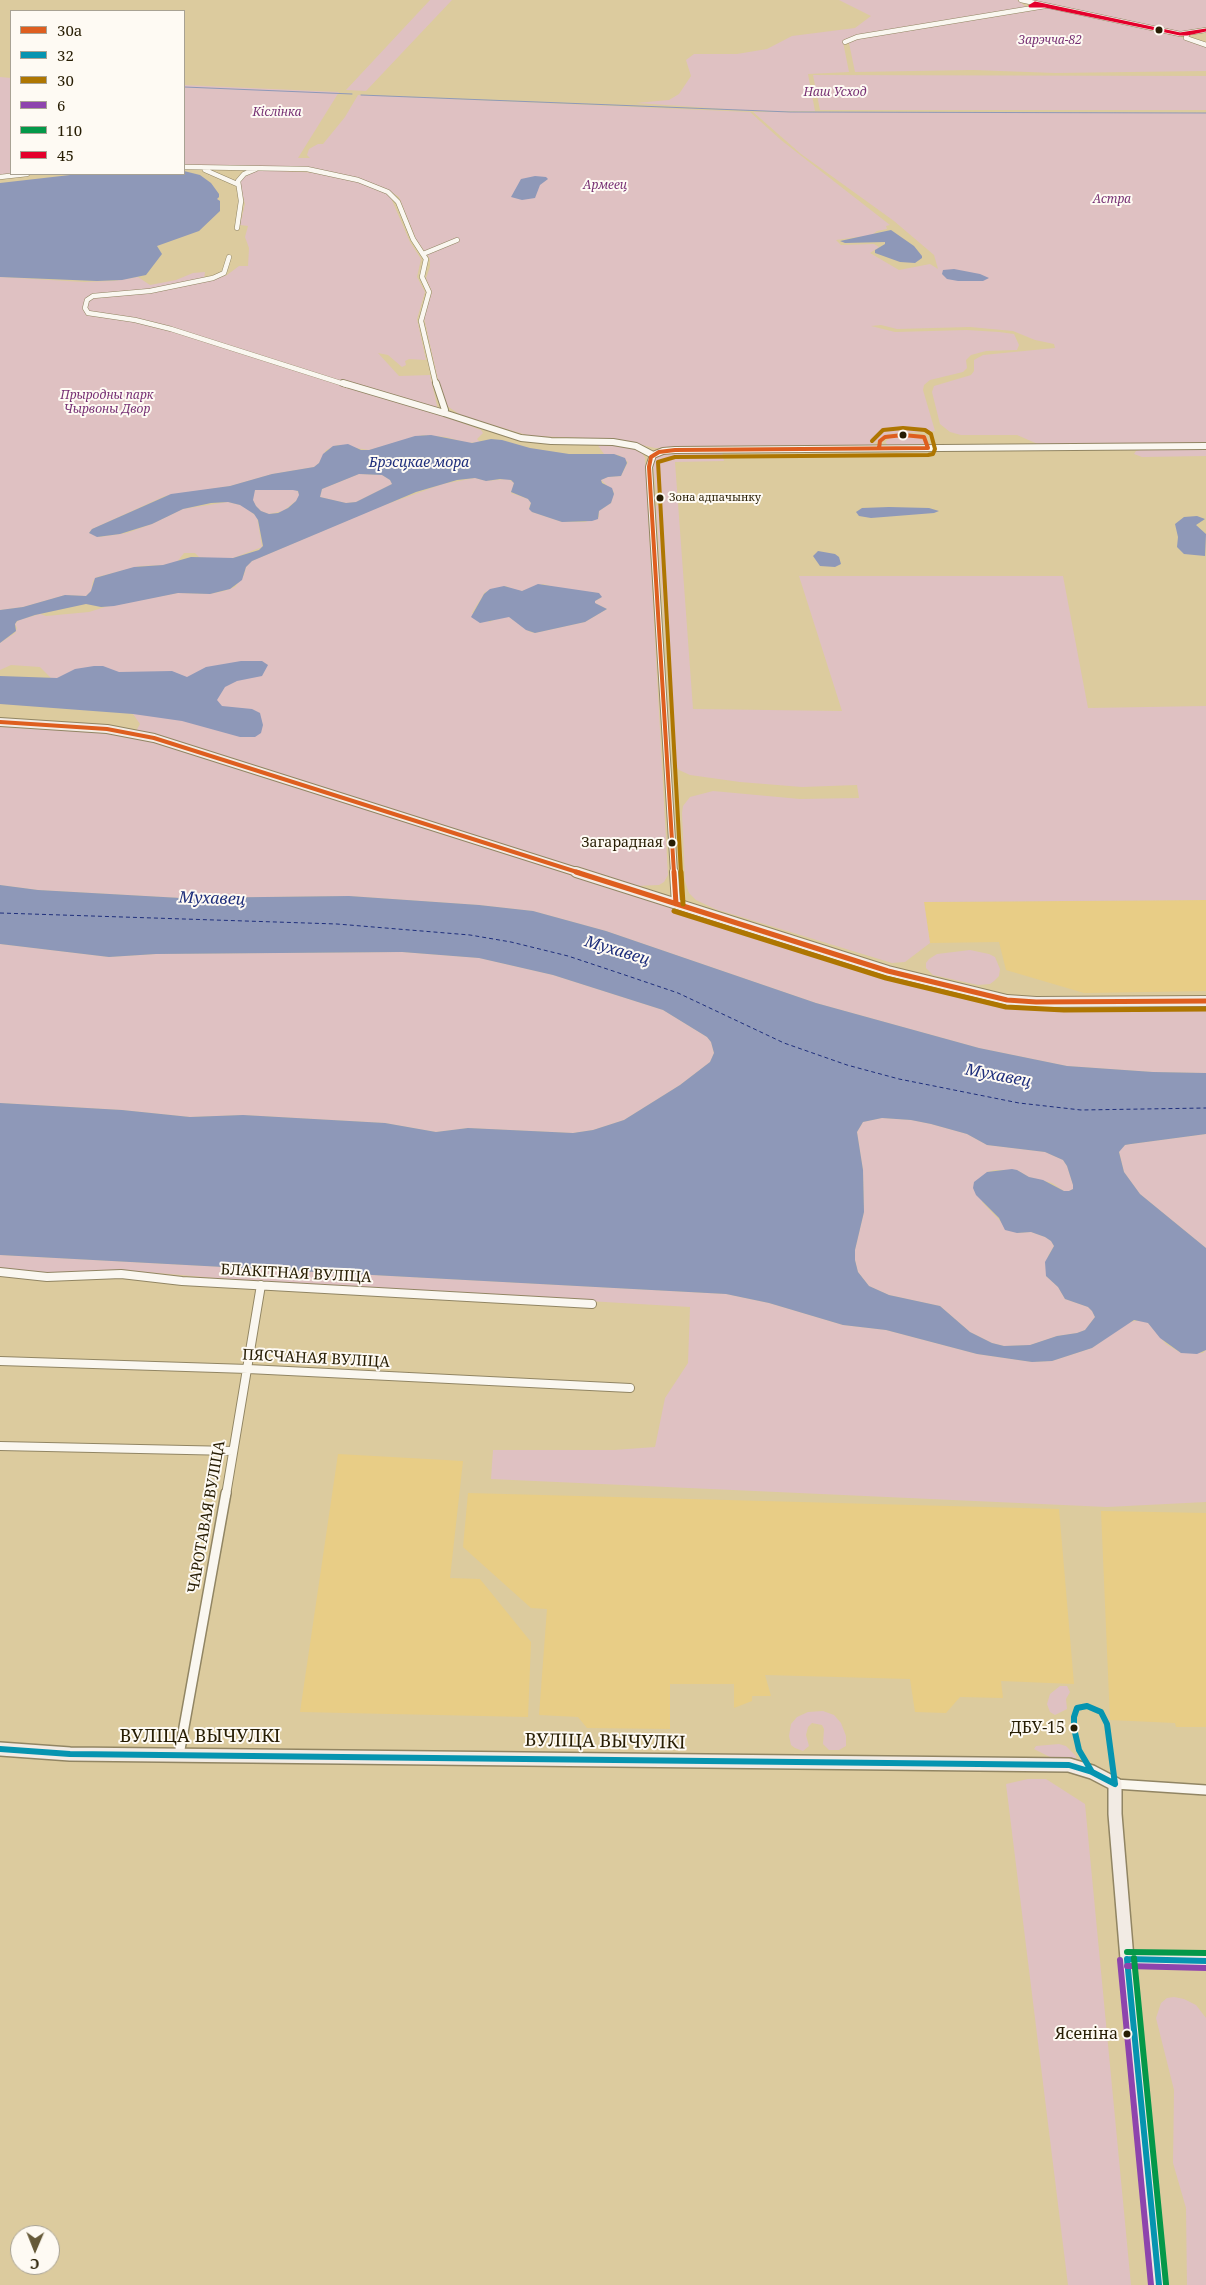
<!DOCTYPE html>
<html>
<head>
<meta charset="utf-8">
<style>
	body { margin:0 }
	#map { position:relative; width:1206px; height:2285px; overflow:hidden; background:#dccb9e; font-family:"Noto Serif",serif }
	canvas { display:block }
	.legend { position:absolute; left:10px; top:10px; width:175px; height:165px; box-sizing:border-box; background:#fefaf3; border:1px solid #a8a293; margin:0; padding:6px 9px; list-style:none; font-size:15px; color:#271d03 }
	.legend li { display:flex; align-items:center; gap:10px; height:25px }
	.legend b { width:25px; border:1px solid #a8a293 }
	.north { position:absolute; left:10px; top:2225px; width:50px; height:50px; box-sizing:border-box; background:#fefaf3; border:1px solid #a8a293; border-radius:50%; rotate:181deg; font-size:14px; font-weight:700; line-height:20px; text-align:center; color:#271d03 }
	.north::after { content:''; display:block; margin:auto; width:18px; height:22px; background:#665a39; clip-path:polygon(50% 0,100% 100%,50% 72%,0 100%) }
</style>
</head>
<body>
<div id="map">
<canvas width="1206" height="2285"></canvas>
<ul class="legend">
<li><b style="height:6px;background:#de5e1f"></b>30а</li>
<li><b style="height:6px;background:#0694b0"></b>32</li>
<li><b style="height:6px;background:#ae7601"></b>30</li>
<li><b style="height:6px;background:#8e44ad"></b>6</li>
<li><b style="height:6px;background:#049849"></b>110</li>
<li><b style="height:6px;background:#e4002b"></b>45</li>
</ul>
<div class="north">С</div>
</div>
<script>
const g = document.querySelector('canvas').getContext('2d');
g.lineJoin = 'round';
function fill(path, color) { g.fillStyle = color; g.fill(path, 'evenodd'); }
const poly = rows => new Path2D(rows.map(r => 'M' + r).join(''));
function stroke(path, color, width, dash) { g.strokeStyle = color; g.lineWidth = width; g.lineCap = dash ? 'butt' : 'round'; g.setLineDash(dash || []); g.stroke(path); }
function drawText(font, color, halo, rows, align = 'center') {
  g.font = font + ' "Noto Serif",serif'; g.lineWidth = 4; g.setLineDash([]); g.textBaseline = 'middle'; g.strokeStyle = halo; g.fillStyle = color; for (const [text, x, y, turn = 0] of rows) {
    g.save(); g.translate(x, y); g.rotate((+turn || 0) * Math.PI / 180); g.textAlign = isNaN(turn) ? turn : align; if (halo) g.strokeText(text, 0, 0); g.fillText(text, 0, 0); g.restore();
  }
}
fill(poly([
	[1206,900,1206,991,1084,993,1006,970,999,942,930,943,924,902],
	[338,1454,463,1461,450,1578,480,1579,531,1642,528,1717,300,1712],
	[468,1493,1059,1509,1074,1684,1001,1681,1003,1698,960,1697,946,1713,915,1712,910,1679,765,1675,771,1696,752,1696,752,1701,734,1708,734,1684,670,1684,670,1729,587,1728,578,1717,539,1715,547,1609,531,1608,463,1547],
	[1101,1511,1206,1513,1206,1727,1176,1727,1175,1723,1110,1720]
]), '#e8cd86');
fill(poly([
	[430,0,452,0,366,91,346,90],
	[839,0,1017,0,1028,8,845,39,843,42,849,72,808,74,815,111,756,111,636,103,669,100,679,94,691,76,686,60,694,54,737,54,767,49,792,36,855,28,871,16],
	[1027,0,1206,0,1206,27,1180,32],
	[1048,8,1177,36,1195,42,1206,47,1206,71,1055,73,973,70,855,72,849,43,858,39],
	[813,75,1206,76,1206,110,820,110],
	[0,77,11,78,11,174,0,176],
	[184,85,339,92,298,158,310,158,307,155,309,149,318,144,323,144,345,117,358,95,750,112,781,140,890,225,886,226,887,229,877,231,872,235,836,240,841,245,874,244,879,247,870,253,899,270,930,264,938,269,934,255,894,221,801,154,753,112,1206,113,1206,444,1040,445,1017,435,961,435,950,432,940,424,932,392,934,386,971,375,974,371,974,360,983,355,1055,348,1054,344,1035,340,1013,331,970,327,897,329,881,325,871,326,895,332,967,330,999,332,1014,334,1019,345,1017,350,986,351,971,355,966,360,967,368,963,372,930,380,924,385,923,390,935,431,888,434,882,437,871,446,655,448,615,439,530,436,462,416,447,406,441,393,424,318,432,292,426,278,430,267,430,259,416,239,399,197,388,190,367,182,285,167,184,165],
	[261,170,321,173,356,181,384,192,391,198,410,242,421,259,417,277,425,292,417,319,426,360,409,359,405,361,406,365,402,367,388,355,378,353,399,376,430,375,439,414,481,430,483,433,477,439,480,442,468,443,446,437,423,435,369,450,337,445,326,450,319,463,314,467,272,474,230,486,165,496,92,529,89,533,100,537,127,533,152,524,183,509,228,502,244,506,257,517,262,547,233,558,207,558,199,557,195,553,184,553,177,562,163,565,140,566,97,577,93,581,91,591,86,596,65,595,23,607,0,610,0,277,84,282,114,281,138,277,150,285,176,280,193,273,205,272,204,279,218,278,227,275,239,266,248,266,249,248,245,237,248,226,240,225,245,204,239,181,247,172],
	[891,437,917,437,924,441,924,444,889,446,885,442],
	[597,444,635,448,642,453,645,458,668,875,664,882,659,885,635,886,197,747,136,731,140,724,133,714,125,711,62,680,51,678,40,667,11,665,0,670,0,643,15,633,17,628,15,624,19,620,40,614,46,616,89,612,105,607,178,593,210,594,224,591,235,587,244,575,246,567,252,561,379,507,443,484,475,478,486,481,508,479,514,483,511,493,528,499,531,503,529,507,532,512,562,522,585,522,599,517,599,511,611,503,614,492,601,480,608,477,621,476,628,462,619,455,604,454],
	[543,584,565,590,599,593,601,598,595,601,595,603,607,609,585,622,535,633,530,632,509,617,499,617,490,622,472,613,485,592,506,586,514,590,522,591],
	[1143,449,1206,449,1206,456,1142,457,1134,454,1136,451],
	[722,452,724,461,675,462,693,709,842,711,799,576,1063,576,1088,708,1206,706,1206,900,924,902,930,943,905,962,892,963,715,909,696,900,689,893,685,881,682,813,683,806,690,797,713,791,800,799,859,798,857,785,802,787,740,782,690,775,679,770,675,766,656,506,663,502,663,495,656,490,653,462,656,456,664,453],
	[359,474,382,475,390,480,392,484,356,502,346,503,320,497,322,489],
	[256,490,296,490,299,493,299,497,296,501,283,511,269,514,261,511,256,506,252,499,254,491],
	[0,725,86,729,124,735,163,744,860,967,967,996,989,1000,1206,1004,1206,1073,1153,1072,1067,1066,979,1048,816,1003,606,931,533,911,479,905,349,896,181,898,38,890,0,885],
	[0,944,109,957,156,954,402,952,479,958,553,975,663,1010,707,1037,711,1042,714,1053,710,1062,680,1085,624,1120,593,1130,573,1133,468,1128,436,1132,385,1123,243,1115,190,1117,122,1110,0,1103],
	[970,950,989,954,995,957,1000,969,999,976,994,981,990,984,978,985,933,975,926,968,926,963,929,959,937,954],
	[882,1118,911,1120,931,1124,967,1134,987,1145,1045,1152,1063,1160,1067,1166,1073,1185,1073,1189,1069,1191,1064,1191,1052,1183,1029,1177,1017,1170,995,1170,987,1172,982,1202,1003,1224,1017,1233,1031,1232,1045,1237,1051,1241,1054,1246,1048,1256,1046,1276,1058,1287,1065,1299,1088,1307,1092,1311,1095,1317,1085,1330,1077,1333,1057,1336,1030,1345,1004,1346,992,1343,970,1332,940,1306,889,1295,869,1286,858,1272,855,1260,855,1250,864,1212,863,1170,857,1132,863,1122],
	[1206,1134,1206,1248,1140,1194,1124,1172,1119,1151,1125,1145,1131,1144],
	[0,1255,726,1294,769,1303,843,1325,886,1330,977,1354,1032,1362,1052,1361,1092,1348,1129,1322,1142,1320,1148,1323,1166,1344,1181,1353,1203,1353,1206,1350,1206,1502,1107,1507,491,1479,493,1450,614,1450,655,1447,665,1398,688,1363,690,1307,263,1282,122,1270,42,1273,0,1268],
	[1060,1686,1067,1686,1070,1692,1066,1699,1067,1709,1055,1715,1050,1712,1047,1704,1050,1694],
	[823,1711,834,1715,841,1723,846,1736,846,1746,839,1750,829,1750,823,1744,824,1729,822,1725,812,1723,808,1727,806,1735,809,1746,803,1751,795,1748,791,1745,789,1736,791,1724,797,1717,808,1712],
	[1059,1744,1066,1746,1076,1756,1076,1760,1058,1761,1034,1749,1036,1746],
	[1028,1779,1046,1779,1085,1804,1131,2285,1068,2285,1006,1784],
	[1174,1997,1184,1999,1196,2005,1206,2018,1206,2285,1187,2285,1186,2208,1173,2163,1174,2090,1156,2018,1161,2003,1167,1998]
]), '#dfc1c2');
fill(poly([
	[184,171,200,175,211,183,219,194,219,197,217,199,220,201,220,211,199,231,157,246,162,254,146,275,122,280,97,281,0,277,0,183,79,174,184,174],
	[535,176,546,177,548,179,540,185,535,198,522,200,511,197,521,179],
	[891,230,914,246,922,256,922,258,915,263,900,262,875,253,875,250,885,244,885,242,845,243,840,241],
	[954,269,980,274,989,278,983,281,958,281,947,279,942,274,943,270],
	[431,435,472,443,491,439,502,440,530,448,569,454,614,454,625,458,627,463,621,476,608,477,601,480,602,483,612,488,614,494,611,503,599,511,598,519,592,521,562,522,532,512,529,509,531,503,528,499,511,492,514,483,511,480,500,479,486,481,475,478,457,480,416,492,252,561,246,567,242,580,230,589,210,594,178,593,114,606,101,607,86,604,35,615,17,621,15,624,16,631,0,643,0,610,23,607,65,595,86,596,91,591,95,578,134,567,163,565,191,557,233,558,259,550,263,546,258,520,254,514,240,505,228,502,211,503,183,509,152,524,120,534,97,537,89,533,92,529,171,494,230,486,272,474,314,467,319,463,323,454,333,446,348,444,361,450,369,450,415,436],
	[359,474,382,475,390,480,392,484,356,502,346,503,320,497,322,489],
	[255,490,293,490,298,491,299,495,296,501,288,508,278,513,269,514,261,511,256,506,253,500],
	[889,507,929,508,939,511,934,513,871,518,859,516,856,512,862,508],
	[1197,516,1205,519,1196,525,1206,534,1205,556,1184,554,1177,547,1178,537,1175,524,1184,517],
	[818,551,835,554,839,557,841,564,835,567,820,566,813,556],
	[538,584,599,593,602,597,595,601,595,603,607,609,585,622,535,633,526,630,509,617,480,623,471,617,484,594,490,589,504,586,522,591],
	[241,661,262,661,268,665,262,676,237,681,225,687,217,700,222,706,252,709,260,713,263,725,261,733,255,737,240,737,182,721,133,714,0,704,0,676,57,678,75,669,94,666,103,666,119,672,172,671,187,677,206,667],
	[0,885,38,890,181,898,349,896,479,905,533,911,606,931,816,1003,979,1048,1067,1066,1153,1072,1206,1073,1206,1134,1131,1144,1125,1145,1119,1152,1124,1172,1140,1194,1206,1248,1206,1350,1197,1354,1181,1353,1160,1338,1148,1323,1134,1320,1092,1348,1052,1361,1032,1362,977,1354,886,1330,843,1325,769,1303,726,1294,0,1255,0,1103,122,1110,190,1117,243,1115,385,1123,436,1132,468,1128,573,1133,593,1130,624,1120,680,1085,710,1062,714,1053,711,1042,707,1037,663,1010,553,975,479,958,402,952,156,954,109,957,0,944],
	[882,1118,911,1120,931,1124,967,1134,987,1145,1045,1152,1063,1160,1067,1166,1073,1185,1073,1189,1069,1191,1064,1191,1043,1180,1029,1177,1017,1170,1012,1169,987,1172,974,1182,973,1188,976,1195,999,1218,1005,1230,1017,1233,1031,1232,1045,1237,1051,1241,1054,1246,1045,1262,1046,1276,1058,1287,1065,1299,1088,1307,1092,1311,1095,1317,1085,1330,1077,1333,1057,1336,1030,1345,1004,1346,992,1343,970,1332,940,1306,889,1295,869,1286,858,1272,855,1260,855,1250,864,1212,863,1170,857,1132,863,1122]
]), '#8e98b8');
stroke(poly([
	[184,87,352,94],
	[361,95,790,112,1206,113]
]), '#8e98b8', 1);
stroke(poly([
	[0,913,337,924,470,935,511,942,568,956,625,975,678,993,784,1043,847,1065,899,1079,1019,1103,1081,1110,1206,1108]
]), '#1f2f7c', 1, [4, 3]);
const streetFar3 = poly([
	[1021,0,1180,34,1206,30],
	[1187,34,1186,38,1206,45],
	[845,42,857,37,1045,6],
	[184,167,307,169,358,180,388,192,398,202,413,239,426,259,422,277,429,292,421,321,436,385],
	[205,170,237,184],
	[0,177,27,174],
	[237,228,241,201,238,181,244,174,256,169],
	[423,254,457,240],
	[229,257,224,273,213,278,150,291,93,296,87,300,85,308,88,313,135,320,171,329,347,385]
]);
const streetFar2 = poly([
	[343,383,444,413],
	[436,383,445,410,444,413,521,438,551,441,613,442,636,446,653,455],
	[674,873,649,467,653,455,663,451,675,450,1206,446]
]);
const streetFar1 = poly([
	[674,872,676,904],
	[0,1272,47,1277,121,1274,182,1281,592,1304],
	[0,1361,248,1369,630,1388],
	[0,1446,233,1451],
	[226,1495,261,1285]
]);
const street = poly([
	[179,1755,226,1493],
	[1115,1784,1206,1790]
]);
const secondaryFar2 = poly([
	[0,722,107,729,154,738,580,873]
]);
const secondaryFar1 = poly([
	[576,872,888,971,1007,1000,1036,1002,1206,1001]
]);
const secondary = poly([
	[0,1749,70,1754,1069,1765,1092,1772,1115,1784,1115,1814,1127,1959,1159,2285],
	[1127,1959,1206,1961]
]);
stroke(streetFar3, '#918563', 5.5);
stroke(streetFar2, '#918563', 8);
stroke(streetFar1, '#918563', 10);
stroke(street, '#918563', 12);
stroke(secondaryFar2, '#918563', 10);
stroke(secondaryFar1, '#918563', 12);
stroke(secondary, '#918563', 16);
stroke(streetFar3, '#faf7f0', 4.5);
stroke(streetFar2, '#faf7f0', 6);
stroke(streetFar1, '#faf7f0', 8);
stroke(street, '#faf7f0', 9);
stroke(secondaryFar2, '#f2ebe4', 8);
stroke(secondaryFar1, '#f2ebe4', 10);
stroke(secondary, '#f2ebe4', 13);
stroke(poly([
	[0,722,107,729,154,738,580,873],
	[674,873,649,467,651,457,659,452,675,450,928,448,924,437,903,435,885,437,880,441,879,448]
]), '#de5e1f', 4);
stroke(poly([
	[576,872,888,971,1007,1000,1036,1002,1206,1001],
	[674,872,676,904]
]), '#de5e1f', 5);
stroke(poly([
	[0,1749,70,1754,1069,1765,1092,1772,1115,1784],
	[1092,1772,1079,1750,1074,1728,1074,1717,1077,1708,1087,1706,1101,1712,1107,1724,1115,1784],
	[1127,1959,1159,2285],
	[1127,1959,1206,1961]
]), '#0694b0', 6);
stroke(poly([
	[681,873,658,462,675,457,928,455,933,454,935,449,931,434,925,430,903,428,883,430,872,441]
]), '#ae7601', 4);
stroke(poly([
	[681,872,683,904],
	[674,911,886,978,1006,1007,1064,1010,1206,1009]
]), '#ae7601', 5);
stroke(poly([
	[1120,1960,1151,2285],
	[1127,1966,1206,1968]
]), '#8e44ad', 6);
stroke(poly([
	[1127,1952,1206,1953],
	[1134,1958,1166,2284]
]), '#049849', 6);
stroke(poly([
	[1035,3,1180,34,1045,6,1030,6,1035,3],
	[1206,30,1187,34,1180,34,1206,30]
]), '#e4002b', 3);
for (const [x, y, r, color] of [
	[1159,30,4.5,"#271d03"],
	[903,435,4.5,"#271d03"],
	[660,498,4.5,"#271d03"],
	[672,843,4.5,"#271d03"],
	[1074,1728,4.5,"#271d03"],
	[1127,2034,4.5,"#271d03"]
]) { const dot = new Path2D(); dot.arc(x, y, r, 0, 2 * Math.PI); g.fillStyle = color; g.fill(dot); stroke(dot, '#fefaf3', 2); }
drawText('11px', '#271d03', '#fefaf3', [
	["Зона адпачынку",669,498]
], 'left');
drawText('italic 12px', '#773174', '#fefaf3', [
	["Зарэчча-82",1050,41],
	["Наш Усход",835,93],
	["Кіслінка",277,113],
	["Армеец",605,186],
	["Астра",1112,200],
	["Прыродны парк",107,396],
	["Чырвоны Двор",107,410]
]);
drawText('italic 14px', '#1f2f7c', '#fefaf3', [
	["Брэсцкае мора",419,463]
]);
drawText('14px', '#271d03', '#fefaf3', [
	["Загарадная",663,843]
], 'right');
drawText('15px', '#271d03', '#fefaf3', [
	["БЛАКІТНАЯ ВУЛІЦА",296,1274,3],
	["ПЯСЧАНАЯ ВУЛІЦА",316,1359,3],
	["ЧАРОТАВАЯ ВУЛІЦА",207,1517,-80]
]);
drawText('italic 16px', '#1f2f7c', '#fefaf3', [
	["Мухавец",212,899,2],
	["Мухавец",617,951,17],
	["Мухавец",998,1076,11]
]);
drawText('16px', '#271d03', '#fefaf3', [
	["ДБУ-15",1065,1728],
	["Ясеніна",1118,2034]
], 'right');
drawText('18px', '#271d03', '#fefaf3', [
	["ВУЛІЦА ВЫЧУЛКІ",200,1737],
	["ВУЛІЦА ВЫЧУЛКІ",605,1742,1]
]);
</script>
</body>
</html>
